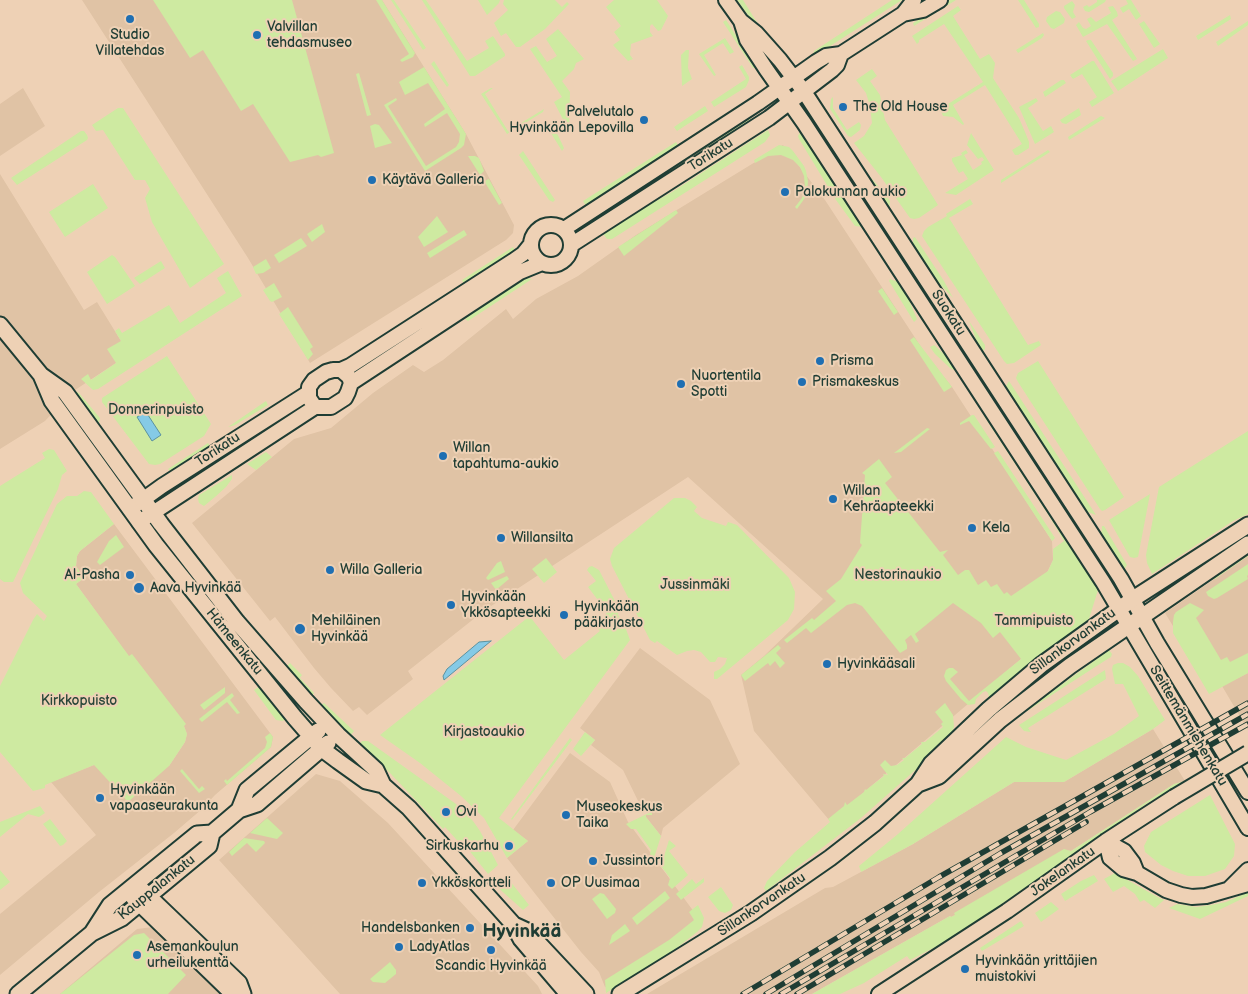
<!DOCTYPE html>
<html>
<head>
<meta charset="utf-8">
<style>
	body { margin:0 }
	canvas { display:block; background:#eed1b5 }
</style>
</head>
<body>
<canvas width="1248" height="994"></canvas>
<script>
const g = document.querySelector('canvas').getContext('2d');
g.lineJoin = 'round';
function fill(path, color) { g.fillStyle = color; g.fill(path, 'evenodd'); }
const poly = rows => new Path2D(rows.map(r => 'M' + r).join(''));
function stroke(path, color, width, dash) { g.strokeStyle = color; g.lineWidth = width; g.lineCap = dash ? 'butt' : 'round'; g.setLineDash(dash || []); g.stroke(path); }
function drawText(font, color, halo, rows, align = 'center') {
  g.font = font + ' "Balsamiq Sans",sans-serif'; g.lineWidth = 4; g.setLineDash([]); g.textBaseline = 'middle'; g.strokeStyle = halo; g.fillStyle = color; for (const [text, x, y, turn = 0] of rows) {
    g.save(); g.translate(x, y); g.rotate((+turn || 0) * Math.PI / 180); g.textAlign = isNaN(turn) ? turn : align; if (halo) g.strokeText(text, 0, 0); g.fillText(text, 0, 0); g.restore();
  }
}
fill(poly([
	[82,0,382,0,466,134,514,225,513,233,506,240,310,363,248,258],
	[23,88,45,126,0,156,0,104],
	[783,145,825,200,925,353,952,387,1052,541,1053,560,1032,604,1021,659,830,821,754,731,741,675,764,656,823,599,688,477,485,610,408,671,413,679,367,715,359,707,353,711,331,688,314,668,275,617,270,621,192,523,294,439,331,428,373,393,413,365,424,372,443,360,506,309,513,319,536,299,578,276,636,235],
	[0,174,84,310,97,302,121,341,116,363,72,392,45,421,0,449],
	[114,524,273,737,271,747,215,795,202,809,174,833,99,892,0,975,0,914,96,835,51,782,94,765,169,766,185,742,187,734,184,726,185,724,132,655,129,657,76,584,84,578,76,566,77,556,80,551],
	[1248,556,1248,665,1211,688,1165,613],
	[640,648,710,700,740,764,663,828,661,836,646,817,645,815,651,815,652,811,648,804,641,807,623,770,591,745,595,740,580,728],
	[1248,673,1248,730,1222,686],
	[1153,729,1185,781,1174,784,1071,851,1064,850,955,913,955,915,951,917,950,916,812,994,647,994,825,888,833,887,913,844,1014,782,1064,782],
	[570,753,610,782,628,822,697,916,697,924,605,987,599,972,581,952,507,858,528,841,513,830],
	[316,774,340,781,388,823,538,986,542,994,340,994,219,860],
	[153,927,222,994,60,994,137,929]
]), '#e0c3a5');
fill(poly([
	[153,0,292,0,334,153,321,157,318,155,290,162,253,104,241,111,203,50,190,58],
	[376,0,382,0,415,53,413,57,402,62,400,60,409,54],
	[391,0,394,0,426,48,423,50],
	[422,0,426,0,467,61,489,48,485,41,493,36,505,54,505,56,475,76,470,76],
	[478,0,500,0,499,3,487,15],
	[504,0,555,0,562,7,567,2,569,4,545,29,520,47,516,47,506,33,501,36,494,23,508,10,503,4],
	[614,0,657,0,668,16,661,30,658,31,652,24,650,26,650,32,653,36,631,44,630,55,633,59,628,61,613,45,620,40,614,32,621,26,606,7],
	[737,0,743,0,763,32,782,51,780,52,761,33],
	[892,0,902,0,813,57,814,51],
	[950,0,956,0,914,26,913,23],
	[1018,0,1024,0,1039,24,1039,27,1036,28],
	[1097,0,1106,0,1105,2,1089,12,1085,11,1083,7,1087,5,1089,7,1097,2],
	[1126,0,1131,0,1141,16,1136,20,1129,9,1123,13,1120,8,1128,4],
	[1072,1,1075,5,1073,12,1076,17,1072,19,1064,8,1064,6],
	[958,6,961,10,953,16,980,59,989,54,995,63,993,78,1019,118,1025,132,1029,142,1029,148,1018,155,1015,155,1012,150,1022,144,985,85,953,105,964,124,963,125,953,117,943,116,940,109,983,82,944,24,919,40,919,42,917,44,912,36],
	[1113,6,1117,12,1118,16,1112,20,1137,59,1133,61,1107,24,1083,37,1076,25,1079,22,1083,28,1086,29,1091,26,1087,19,1091,17,1096,22,1111,13,1108,7],
	[1056,11,1060,12,1065,19,1064,23,1054,29,1051,28,1046,21,1047,17],
	[1230,15,1231,19,1198,40,1196,36],
	[726,20,757,68,753,68,723,22],
	[1144,21,1160,44,1154,48,1139,24],
	[1248,21,1248,25,1218,46,1216,42],
	[558,29,584,59,576,63,574,69,562,81,570,92,569,131,554,102,562,97,530,49,536,46,547,62,557,56,546,39],
	[1043,33,1044,35,1042,38,1018,53,1016,50],
	[725,38,734,52,730,54,723,43,704,55,716,75,714,76,699,54],
	[1088,40,1091,40,1113,73,1113,76,1110,79,1086,41],
	[1163,49,1168,58,1118,91,1111,81],
	[686,50,689,50,688,68,692,79,682,86,681,55],
	[434,61,449,85,447,87,431,64],
	[1092,61,1094,61,1114,93,1092,107,1089,102,1097,97,1082,74,1073,79,1070,75],
	[742,65,749,77,749,80,746,87,714,107,711,102,746,79,739,67],
	[424,67,466,134,464,145,461,148,425,171,384,105,396,98,397,100,388,106,426,166,456,147,459,142,460,134,447,113,425,127,424,124,445,109,428,83,405,95,399,82],
	[872,69,877,76,870,81,880,95,885,120,938,205,919,218,914,219,910,218,881,177,854,143,864,136,872,123,870,106,866,93,856,80],
	[359,73,371,115,367,116,356,74],
	[1061,80,1064,80,1066,83,1045,97,1043,92],
	[491,88,493,88,485,94,508,131,544,109,543,112,507,134,481,94],
	[833,97,833,108,847,130,859,122,861,125,860,130,851,137,848,136,830,109,831,99],
	[1036,98,1038,101,1028,108,1043,131,1051,126,1054,132,1035,144,1019,107],
	[705,106,708,111,677,131,674,127],
	[118,108,123,108,224,264,190,288,152,222,145,198,150,189,145,180,135,180,103,130,96,131,92,125],
	[1079,108,1081,115,1066,124,1062,123,1060,120],
	[749,115,751,119,652,182,633,198,596,223,591,216],
	[1101,116,1105,118,1069,140,1068,137],
	[549,122,553,122,555,125,554,127,564,148,562,151,546,125],
	[375,124,379,125,392,143,375,148,370,126],
	[768,130,770,135,765,142,612,239,607,239,601,231,641,207,656,201,672,192],
	[801,130,863,227,855,226,836,200,799,139,798,136],
	[81,131,84,131,87,135,88,138,87,140,17,185,11,178],
	[971,133,994,170,956,195,945,193,968,179,963,171,959,173,952,161,952,158,962,155,961,153,966,150,968,153,964,155,973,170,982,164,981,162,984,160,982,157,978,159,967,145],
	[676,142,680,148,587,208,583,201],
	[779,145,789,147,793,151,804,166,806,171,808,181,807,195,797,209,795,207,802,198,805,188,804,176,800,167,793,160,781,155,768,156,755,163,754,160],
	[1048,150,1050,152,1001,183,1001,180],
	[523,151,555,200,553,202,549,200,519,155],
	[468,156,475,156,479,158,484,171,480,175],
	[858,163,886,195,890,201,889,210],
	[489,179,502,203,499,205,484,181],
	[93,184,108,208,65,237,49,212],
	[970,199,973,204,949,218,1028,345,1039,341,1041,345,1014,363,1007,364,1004,361,922,236,924,231,928,227,947,216,946,214],
	[676,210,678,213,624,256,618,247],
	[437,216,448,232,424,247,418,237],
	[322,224,325,232,312,242,307,234],
	[464,230,467,235,430,258,427,253],
	[915,237,944,281,953,298,933,277,913,247,913,238],
	[301,238,307,246,279,263,274,255],
	[513,247,516,253,464,284,462,280],
	[112,255,115,257,135,286,107,304,87,272],
	[266,259,271,268,263,273,256,274,253,267],
	[161,261,165,268,140,284,134,278],
	[228,271,242,296,98,389,93,390,81,379,88,374,91,380,116,363,107,349,121,341,115,331,119,328,122,333,169,305,180,323,226,293,217,278],
	[522,277,532,279,468,321,465,319,483,302],
	[890,279,898,282,904,288,916,317,917,319,914,322,889,281],
	[274,283,282,297,272,302,270,301,263,290],
	[921,284,964,350,961,353,918,287],
	[882,288,898,312,894,315,878,291],
	[288,307,313,347,310,349,313,354,308,360,279,314],
	[969,321,985,345,985,349,981,353],
	[914,337,952,387,944,392,910,340],
	[934,345,944,354,957,369,954,370,950,368,935,354,930,347],
	[167,356,211,424,204,436,160,464,155,465,149,464,102,402,102,398],
	[1038,361,1124,497,1105,510,1102,511,1100,509,1018,382,1016,378,1018,373],
	[1009,381,1096,515,1085,511,1007,393,1006,386],
	[75,391,79,393,100,418,98,426,72,392],
	[266,401,268,405,235,425,228,427],
	[972,415,974,415,995,447,991,449,969,421,960,425,960,423],
	[984,416,991,421,1099,587,1088,622,992,698,989,697,988,693,986,691,983,692,976,699,975,704,968,705,961,699,946,681,944,676,946,670,949,668,953,668,958,672,950,679,969,701,1021,659,1000,632,993,638,981,623,953,603,915,634,919,641,916,643,911,635,905,640,907,645,907,649,900,653,862,606,855,603,847,605,811,633,806,628,787,643,784,640,812,618,814,620,836,601,826,591,841,579,862,545,860,543,865,475,862,473,879,459,892,477,885,483,940,552,948,550,943,555,958,575,965,570,969,570,978,585,986,580,991,587,997,584,1004,594,1007,592,1011,596,1048,571,1053,560,1053,549,1064,541,1048,514],
	[1013,425,1107,568,1103,570,1010,428],
	[927,428,930,429,901,452,894,453],
	[1248,431,1248,514,1233,521,1152,574,1147,563,1146,555,1159,487],
	[208,443,211,447,171,472,168,469],
	[49,449,54,450,67,471,62,475,58,489,13,582,4,582,0,579,0,486,45,458,42,453],
	[998,451,1055,538,1052,541,994,453],
	[266,452,272,457,256,470,247,464],
	[232,475,232,479,226,487,215,497,204,506,199,503,198,499,199,495],
	[84,491,91,492,114,524,80,551,77,556,76,566,84,578,76,584,129,656,132,654,186,724,184,726,187,734,185,742,169,766,128,802,94,765,45,785,45,788,33,791,0,752,0,686,33,620,37,614,44,621,47,616,23,593,20,583,57,504,67,496,77,496],
	[1150,494,1138,557,1134,558,1130,557,1109,520],
	[674,498,685,498,691,501,697,507,694,511,702,518,726,526,728,522,737,525,789,578,795,592,794,609,788,620,717,679,714,679,714,672,720,669,725,664,727,658,718,657,715,662,710,662,701,652,694,650,687,651,677,655,657,641,655,643,650,640,612,566,610,559,614,548],
	[1102,526,1104,526,1127,565,1124,570,1101,536],
	[116,535,124,547,100,565,97,562,109,541],
	[1248,551,1248,556,1215,579,1212,579,1213,575],
	[546,558,557,572,544,583,532,569],
	[501,561,505,572,488,580,486,578,497,563],
	[1248,564,1248,575,1247,576,1248,579,1217,598,1214,599,1208,596,1206,592],
	[592,566,599,570,617,605,619,609,618,615,623,621,630,640,499,818,528,841,507,858,484,818,461,796,420,763,380,735,526,619,531,618,564,660,600,631,598,629,607,612,588,587,596,581,587,570,589,567],
	[507,576,509,579,496,590,491,583],
	[1190,603,1204,610,1196,618,1221,660,1227,657,1230,662,1248,653,1248,673,1209,694,1173,633,1173,622,1174,615,1176,612],
	[778,645,781,648,776,653,785,663,780,668,775,661,770,666,768,663,745,681,741,675],
	[1109,650,1112,654,1111,657,1106,660,1027,711,1022,711,1053,691],
	[290,663,302,675,300,678,314,693,310,698,284,669],
	[1118,663,1123,663,1130,667,1138,676,1165,720,1153,729,1064,782,1014,782,913,844,861,872,859,866,898,834,1006,737,1026,747,1066,760,1114,734,1139,716,1123,684,1115,684,1112,669,1113,665],
	[1105,670,1106,679,1028,728,1031,732,1024,731,1019,725],
	[260,686,285,719,283,721,276,720,254,690],
	[225,687,225,693,204,710,200,705],
	[232,693,234,696,230,700,240,713,237,714,227,702,202,722,199,719],
	[324,703,354,731,350,736,318,707],
	[945,703,953,715,954,727,951,735,938,750,861,818,766,891,764,888,767,881,795,852,830,822,828,819,844,806,845,802,847,805,864,792,865,789,866,790,884,776,883,774,888,775,880,765,885,760,891,766,897,765,904,760,902,758,905,758,922,744,921,742,925,742,943,727,941,724,943,722,935,712],
	[585,732,595,740,581,756,573,749],
	[270,733,273,737,271,747,227,785,224,781,226,779,227,781,265,748,267,742,265,737],
	[570,738,572,740,512,820,511,819],
	[362,741,368,741,456,804,473,821,480,831,498,865,488,874,468,849,466,850,445,827,443,829,390,773,359,745],
	[182,769,199,789,202,786,205,789,199,793,180,771],
	[1185,781,1146,804,951,939,910,960,907,956,864,983,840,994,812,994,950,916,951,917,955,915,954,913,1064,849,1071,851,1174,784],
	[1210,795,1235,844,1234,856,1225,869,1205,876,1188,876,1173,871,1161,865,1145,852,1144,846,1151,832],
	[648,804,652,811,652,815,646,815,646,817,661,836,654,858,650,854,651,850,636,829,631,829,626,824,651,812],
	[40,806,45,813,39,817,28,814,0,837,0,822],
	[267,818,283,833,277,839,250,833],
	[50,819,67,841,63,845,60,846,43,824],
	[244,838,264,841,265,843,256,852,247,843,232,856,229,852],
	[669,840,676,846,669,851,688,875,672,889,668,885,670,878,661,866],
	[0,870,10,882,0,890],
	[1115,873,1154,895,1164,900,1155,908,1144,900,1140,902,1135,894,1124,886,1113,892,1104,879],
	[1094,875,1098,881,1065,901,1061,894,1081,881],
	[506,876,529,905,523,910,495,885],
	[704,878,704,882,681,900,676,894,692,879,696,884],
	[721,887,733,905,731,910,725,913,719,911,708,897],
	[665,891,670,898,637,925,632,918],
	[1248,892,1248,896,1200,919,1169,908,1177,904,1196,907,1211,905,1226,902],
	[600,893,604,894,616,909,615,913,607,919,592,899],
	[1051,902,1059,909,1041,922,1035,913],
	[698,905,704,918,702,927,697,932,668,955,606,993,605,980,669,940,694,920,689,912],
	[1021,921,1024,926,982,951,980,948],
	[625,924,630,931,609,945,612,935],
	[144,933,186,975,168,994,60,994,134,935],
	[390,962,396,970,396,974,385,983,373,982,370,979]
]), '#ceeaa1');
const water = poly([
	[146,412,161,435,152,441,137,417,146,412],
	[491,641,444,680,443,676,447,669,479,642,491,641]
]);
fill(water, '#85cae6');
stroke(water, '#5c929f', 1);
const tertiary = poly([
	[726,0,741,21,756,33,780,60,803,90,1121,579,1157,643,1248,792],
	[903,14,923,10,940,0],
	[741,21,747,40,766,69,804,123,1103,582,1248,828],
	'531 245a20 20 0 1 1 40 0a20 20 0 1 1-40 0Z',
	[564,229,758,103,816,62,826,56,841,54,903,14,914,0],
	[571,245,769,118,832,70,837,65,841,54],
	[333,370,341,370,349,377,351,383,348,392,345,398,331,407,315,407,309,398,309,387,314,380,326,372,333,370],
	[341,370,350,366,513,261,523,254,531,244],
	[351,383,520,272,542,263],
	[130,509,162,486,308,393],
	[139,522,315,407],
	[1106,841,1110,858,1123,869,1137,873,1166,890,1181,895,1192,897,1206,896,1248,884],
	[1106,841,1124,851,1133,863,1137,873],
	[1229,889,1248,870],
	[879,994,1007,911,1106,841,1174,797]
]);
const secondary = poly([
	[0,325,41,375,65,392,161,524,237,622,306,701,338,735,376,770,383,785,409,808,513,924,521,939,568,994],
	[41,375,52,401,156,545,295,718,322,749,338,761,366,781,383,785],
	[918,784,939,776,1000,720,1070,666,1248,544],
	[239,810,247,790,318,731],
	[142,890,239,983,243,994],
	[133,897,231,992,238,994],
	[514,925,527,931,586,994],
	[92,933,110,905,197,834,212,833,239,810,257,804,328,743],
	[18,994,92,933,122,918,209,846,212,833],
	[620,994,751,913,830,858,875,823,918,784,931,764,989,709,1041,665,1133,599,1248,525]
]);
stroke(tertiary, '#1f3d34', 18);
stroke(secondary, '#1f3d34', 19);
stroke(tertiary, '#eed1b5', 14);
stroke(secondary, '#eed1b5', 15);
const rail = poly([
	[743,994,939,877,1248,703],
	[766,994,1001,853,1248,714],
	[781,994,1090,812,1248,724],
	[797,994,1086,822]
]);
stroke(rail, '#1f3d34', 5.5);
stroke(rail, '#eed1b5', 4, [11]);
const tertiaryBridge = poly([
	[1174,797,1248,753]
]);
stroke(tertiaryBridge, '#1f3d34', 18, []);
stroke(tertiaryBridge, '#eed1b5', 14);
for (const [x, y, r, color] of [
	[130,19,5,"#1f6fb2"],
	[257,35,5,"#1f6fb2"],
	[843,107,5,"#1f6fb2"],
	[644,120,5,"#1f6fb2"],
	[372,180,5,"#1f6fb2"],
	[785,192,5,"#1f6fb2"],
	[820,361,5,"#1f6fb2"],
	[802,382,5,"#1f6fb2"],
	[681,384,5,"#1f6fb2"],
	[443,456,5,"#1f6fb2"],
	[833,499,5,"#1f6fb2"],
	[972,528,5,"#1f6fb2"],
	[501,538,5,"#1f6fb2"],
	[330,570,5,"#1f6fb2"],
	[130,575,5,"#1f6fb2"],
	[139,588,6,"#1f6fb2"],
	[451,605,5,"#1f6fb2"],
	[564,615,5,"#1f6fb2"],
	[300,629,6,"#1f6fb2"],
	[827,664,5,"#1f6fb2"],
	[100,798,5,"#1f6fb2"],
	[446,812,5,"#1f6fb2"],
	[566,815,5,"#1f6fb2"],
	[509,846,5,"#1f6fb2"],
	[593,861,5,"#1f6fb2"],
	[422,883,5,"#1f6fb2"],
	[551,883,5,"#1f6fb2"],
	[470,928,5,"#1f6fb2"],
	[399,947,5,"#1f6fb2"],
	[491,950,5,"#1f6fb2"],
	[137,955,5,"#1f6fb2"],
	[965,969,5,"#1f6fb2"]
]) { const dot = new Path2D(); dot.arc(x, y, r, 0, 2 * Math.PI); g.fillStyle = color; g.fill(dot); stroke(dot, '#eed1b5', 2); }
drawText('14px', '#1f3d34', '#eed1b5', [
	["Valvillan",267,27],
	["tehdasmuseo",267,43],
	["Studio",130,35,"center"],
	["Villatehdas",130,51,"center"],
	["The Old House",853,107],
	["Palvelutalo",634,112,"right"],
	["Hyvinkään Lepovilla",634,128,"right"],
	["Käytävä Galleria",382,180],
	["Palokunnan aukio",795,192],
	["Prisma",830,361],
	["Nuortentila",691,376],
	["Spotti",691,392],
	["Prismakeskus",812,382],
	["Willan",453,448],
	["tapahtuma-aukio",453,464],
	["Willan",843,491],
	["Kehräapteekki",843,507],
	["Kela",982,528],
	["Willansilta",511,538],
	["Willa Galleria",340,570],
	["Al-Pasha",120,575,"right"],
	["Aava Hyvinkää",150,588],
	["Hyvinkään",461,597],
	["Ykkösapteekki",461,613],
	["Hyvinkään",574,607],
	["pääkirjasto",574,623],
	["Mehiläinen",311,621],
	["Hyvinkää",311,637],
	["Hyvinkääsali",837,664],
	["Hyvinkään",110,790],
	["vapaaseurakunta",110,806],
	["Museokeskus",576,807],
	["Taika",576,823],
	["Ovi",456,812],
	["Sirkuskarhu",499,846,"right"],
	["Jussintori",603,861],
	["Ykköskortteli",432,883],
	["OP Uusimaa",561,883],
	["Handelsbanken",460,928,"right"],
	["Asemankoulun",147,947],
	["urheilukenttä",147,963],
	["LadyAtlas",409,947],
	["Hyvinkään yrittäjien",975,961],
	["muistokivi",975,977],
	["Scandic Hyvinkää",491,966,"center"]
], 'left');
drawText('14px', '#1f3d34', '#eed1b5', [
	["Torikatu",711,155,-32],
	["Suokatu",948,313,57],
	["Torikatu",218,450,-33],
	["Hämeenkatu",234,642,51],
	["Sillankorvankatu",1073,642,-36],
	["Seittemänmiehenkatu",1188,726,59],
	["Jokelankatu",1063,872,-35],
	["Kauppalankatu",157,888,-39],
	["Sillankorvankatu",762,905,-34]
]);
drawText('14px', '#284639', '#eed1b5', [
	["Donnerinpuisto",156,410],
	["Nestorinaukio",898,575],
	["Jussinmäki",695,585],
	["Tammipuisto",1034,621],
	["Kirkkopuisto",79,701],
	["Kirjastoaukio",484,732]
]);
drawText('bold 19px', '#1f3d34', '#eed1b5', [
	["Hyvinkää",522,932]
]);
</script>
</body>
</html>
